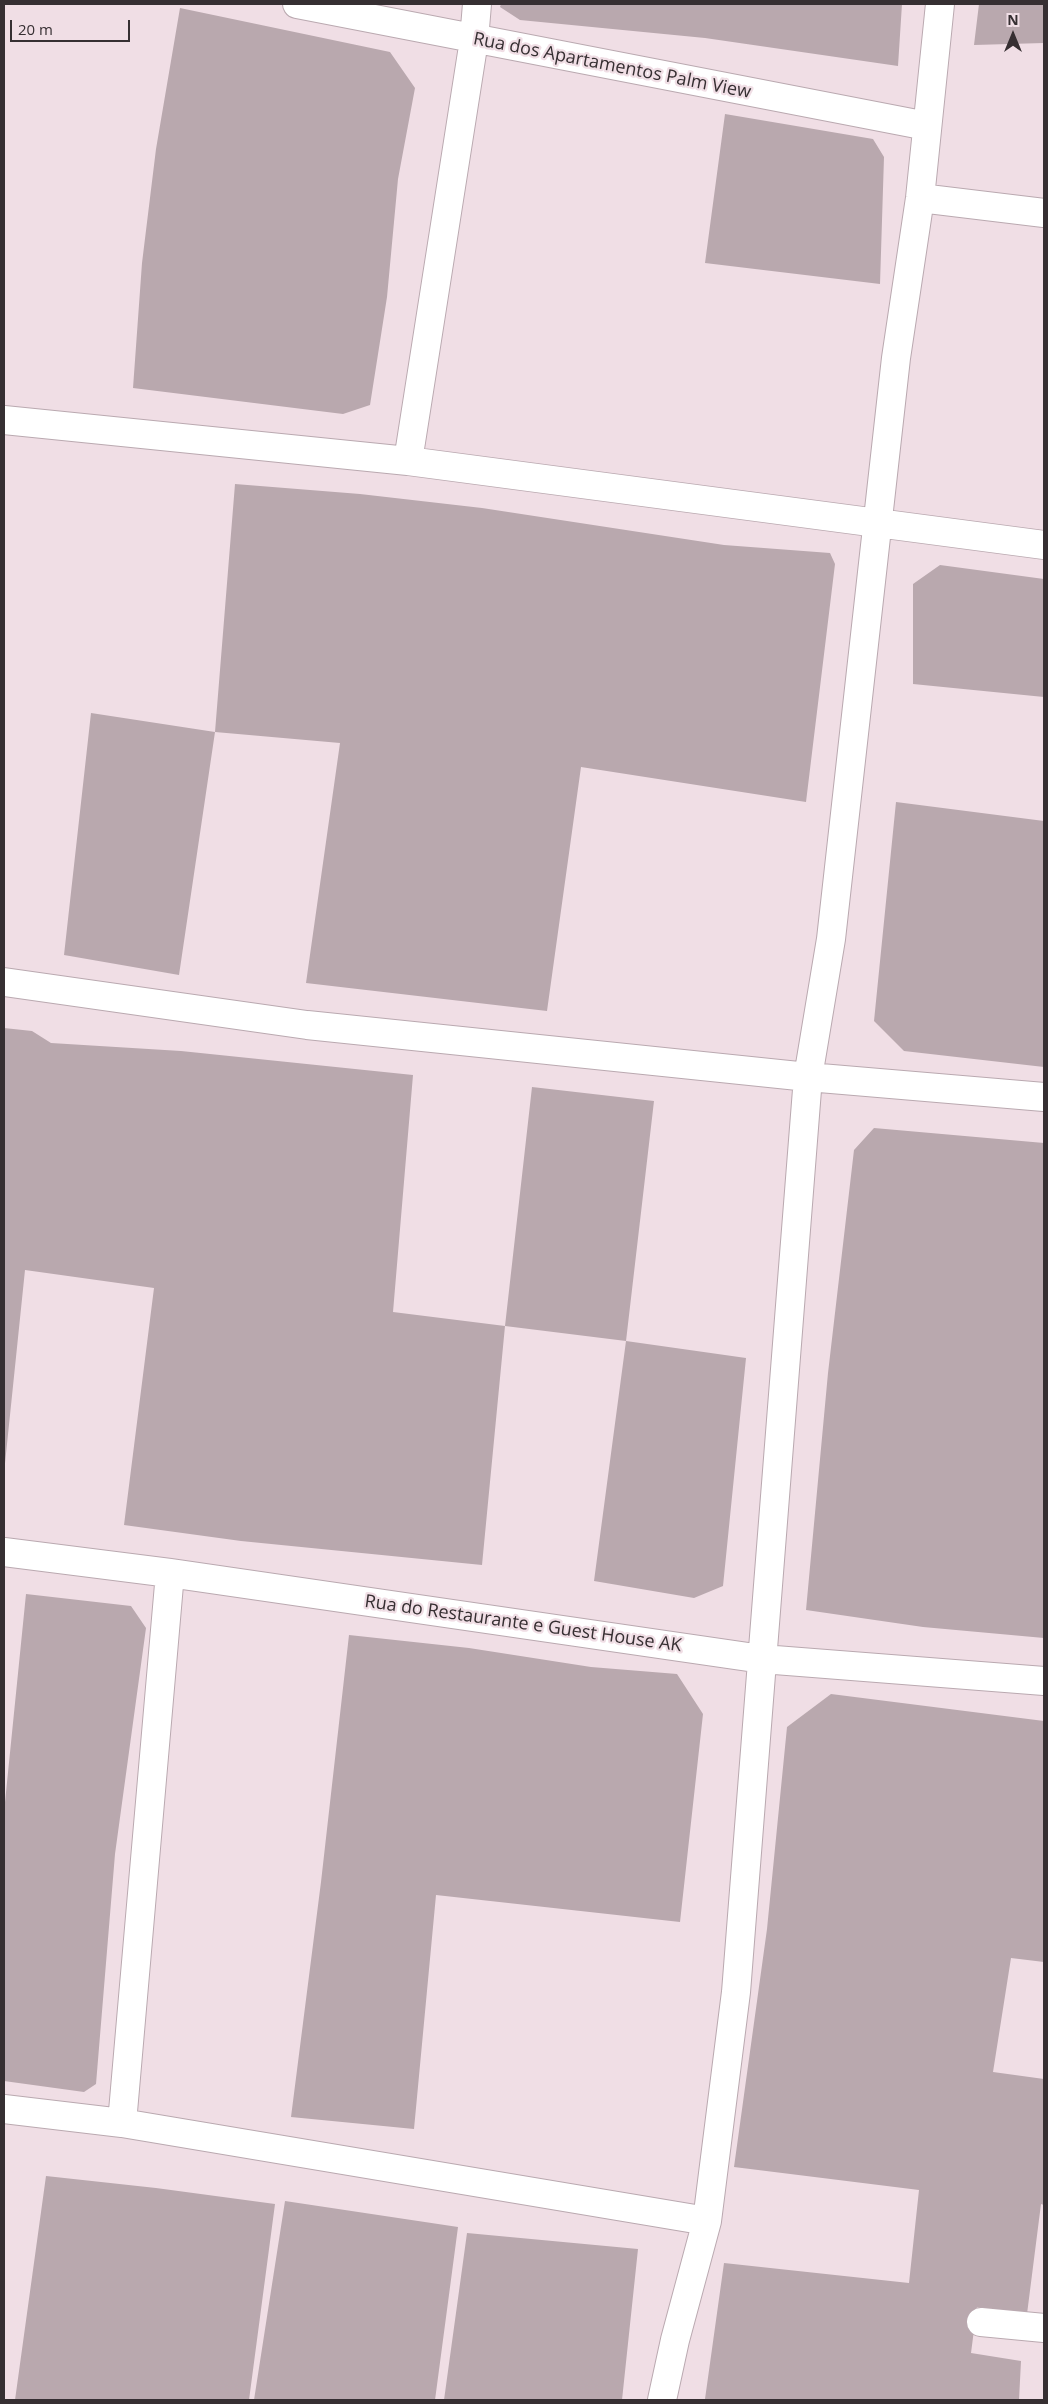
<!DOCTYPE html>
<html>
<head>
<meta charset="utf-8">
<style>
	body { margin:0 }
	#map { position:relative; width:1048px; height:2404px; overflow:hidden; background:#f0dee5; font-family:"Open Sans",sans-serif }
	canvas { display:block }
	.frame { position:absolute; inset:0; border:5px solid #362f32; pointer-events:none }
	.north { position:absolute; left:988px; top:10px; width:50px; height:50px; -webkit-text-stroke:4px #f0dee5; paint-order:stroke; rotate:0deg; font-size:14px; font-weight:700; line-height:20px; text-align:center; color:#362f32 }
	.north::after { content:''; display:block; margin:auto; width:18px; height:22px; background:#362f32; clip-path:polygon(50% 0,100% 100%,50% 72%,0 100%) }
	.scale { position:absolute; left:10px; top:20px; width:120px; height:22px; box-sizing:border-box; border:2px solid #362f32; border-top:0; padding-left:6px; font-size:15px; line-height:18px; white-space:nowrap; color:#362f32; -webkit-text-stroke:4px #f0dee5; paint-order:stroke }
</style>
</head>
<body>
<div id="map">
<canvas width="1048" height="2404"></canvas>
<div class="frame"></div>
<div class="north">N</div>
<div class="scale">20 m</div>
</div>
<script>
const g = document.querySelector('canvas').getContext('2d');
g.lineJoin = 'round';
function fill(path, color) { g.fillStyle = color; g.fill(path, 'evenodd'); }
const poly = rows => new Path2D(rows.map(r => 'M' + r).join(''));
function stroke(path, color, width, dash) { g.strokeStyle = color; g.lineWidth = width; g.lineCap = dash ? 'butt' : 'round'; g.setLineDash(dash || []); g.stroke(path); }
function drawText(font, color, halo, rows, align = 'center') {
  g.font = font + ' "Open Sans",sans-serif'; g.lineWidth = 4.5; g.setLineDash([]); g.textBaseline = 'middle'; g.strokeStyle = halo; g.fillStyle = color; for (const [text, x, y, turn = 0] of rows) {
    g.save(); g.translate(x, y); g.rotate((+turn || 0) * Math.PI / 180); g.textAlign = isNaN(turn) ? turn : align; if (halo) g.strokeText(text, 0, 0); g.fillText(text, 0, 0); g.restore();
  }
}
fill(poly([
	[501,4,902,4,898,66,705,38,520,20,500,7],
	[979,4,1044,4,1044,43,974,45],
	[180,8,390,52,415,88,398,179,387,297,370,405,343,414,133,388,142,263,156,149],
	[725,114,873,139,884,157,880,284,705,263],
	[235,484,360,494,482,508,724,545,830,553,835,564,806,802,581,767,547,1011,306,983,340,743,215,732],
	[940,565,1044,579,1044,697,913,684,913,584],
	[91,713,215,732,179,975,64,955],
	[896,802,1044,821,1044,1067,904,1051,874,1021],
	[4,1028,32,1031,51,1043,181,1051,413,1075,393,1312,505,1326,532,1087,654,1101,626,1341,505,1326,482,1565,241,1541,124,1525,154,1288,25,1270,4,1473],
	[874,1128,1044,1143,1044,1638,923,1627,806,1610,828,1373,854,1150],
	[626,1341,746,1358,723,1586,694,1598,594,1581],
	[26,1594,131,1606,146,1628,115,1854,96,2084,84,2092,4,2081,4,1812],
	[349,1635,469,1648,591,1667,677,1674,703,1714,680,1922,436,1895,414,2129,291,2117,321,1882],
	[831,1694,1044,1721,1044,1962,1011,1958,993,2072,1044,2079,1044,2205,1041,2204,1027,2314,977,2307,971,2353,1021,2361,1019,2400,705,2399,724,2263,909,2283,919,2190,734,2167,767,1929,787,1727],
	[46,2176,156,2188,275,2204,249,2400,15,2400],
	[285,2201,458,2227,435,2400,254,2400],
	[467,2233,638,2249,622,2400,444,2400]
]), '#b9a8ae');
const minor = poly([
	[297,4,927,126],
	[920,198,1044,213],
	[4,420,408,461,1044,545],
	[408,461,474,40,477,4],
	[4,982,307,1025,808,1077,1044,1097],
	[4,1552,170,1573,762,1659,1044,1681],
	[4,2109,122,2123,707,2221],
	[122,2123,170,1573],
	[981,2322,1044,2328],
	[662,2400,675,2340,707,2221,736,1992,808,1077,831,939,896,358,920,198,940,4]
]);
stroke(minor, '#baa9b0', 30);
stroke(minor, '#fff', 28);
drawText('18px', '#362f32', '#f0dee5', [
	["Rua dos Apartamentos Palm View",612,66,11],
	["Rua do Restaurante e Guest House AK",523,1624,8]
]);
</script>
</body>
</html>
